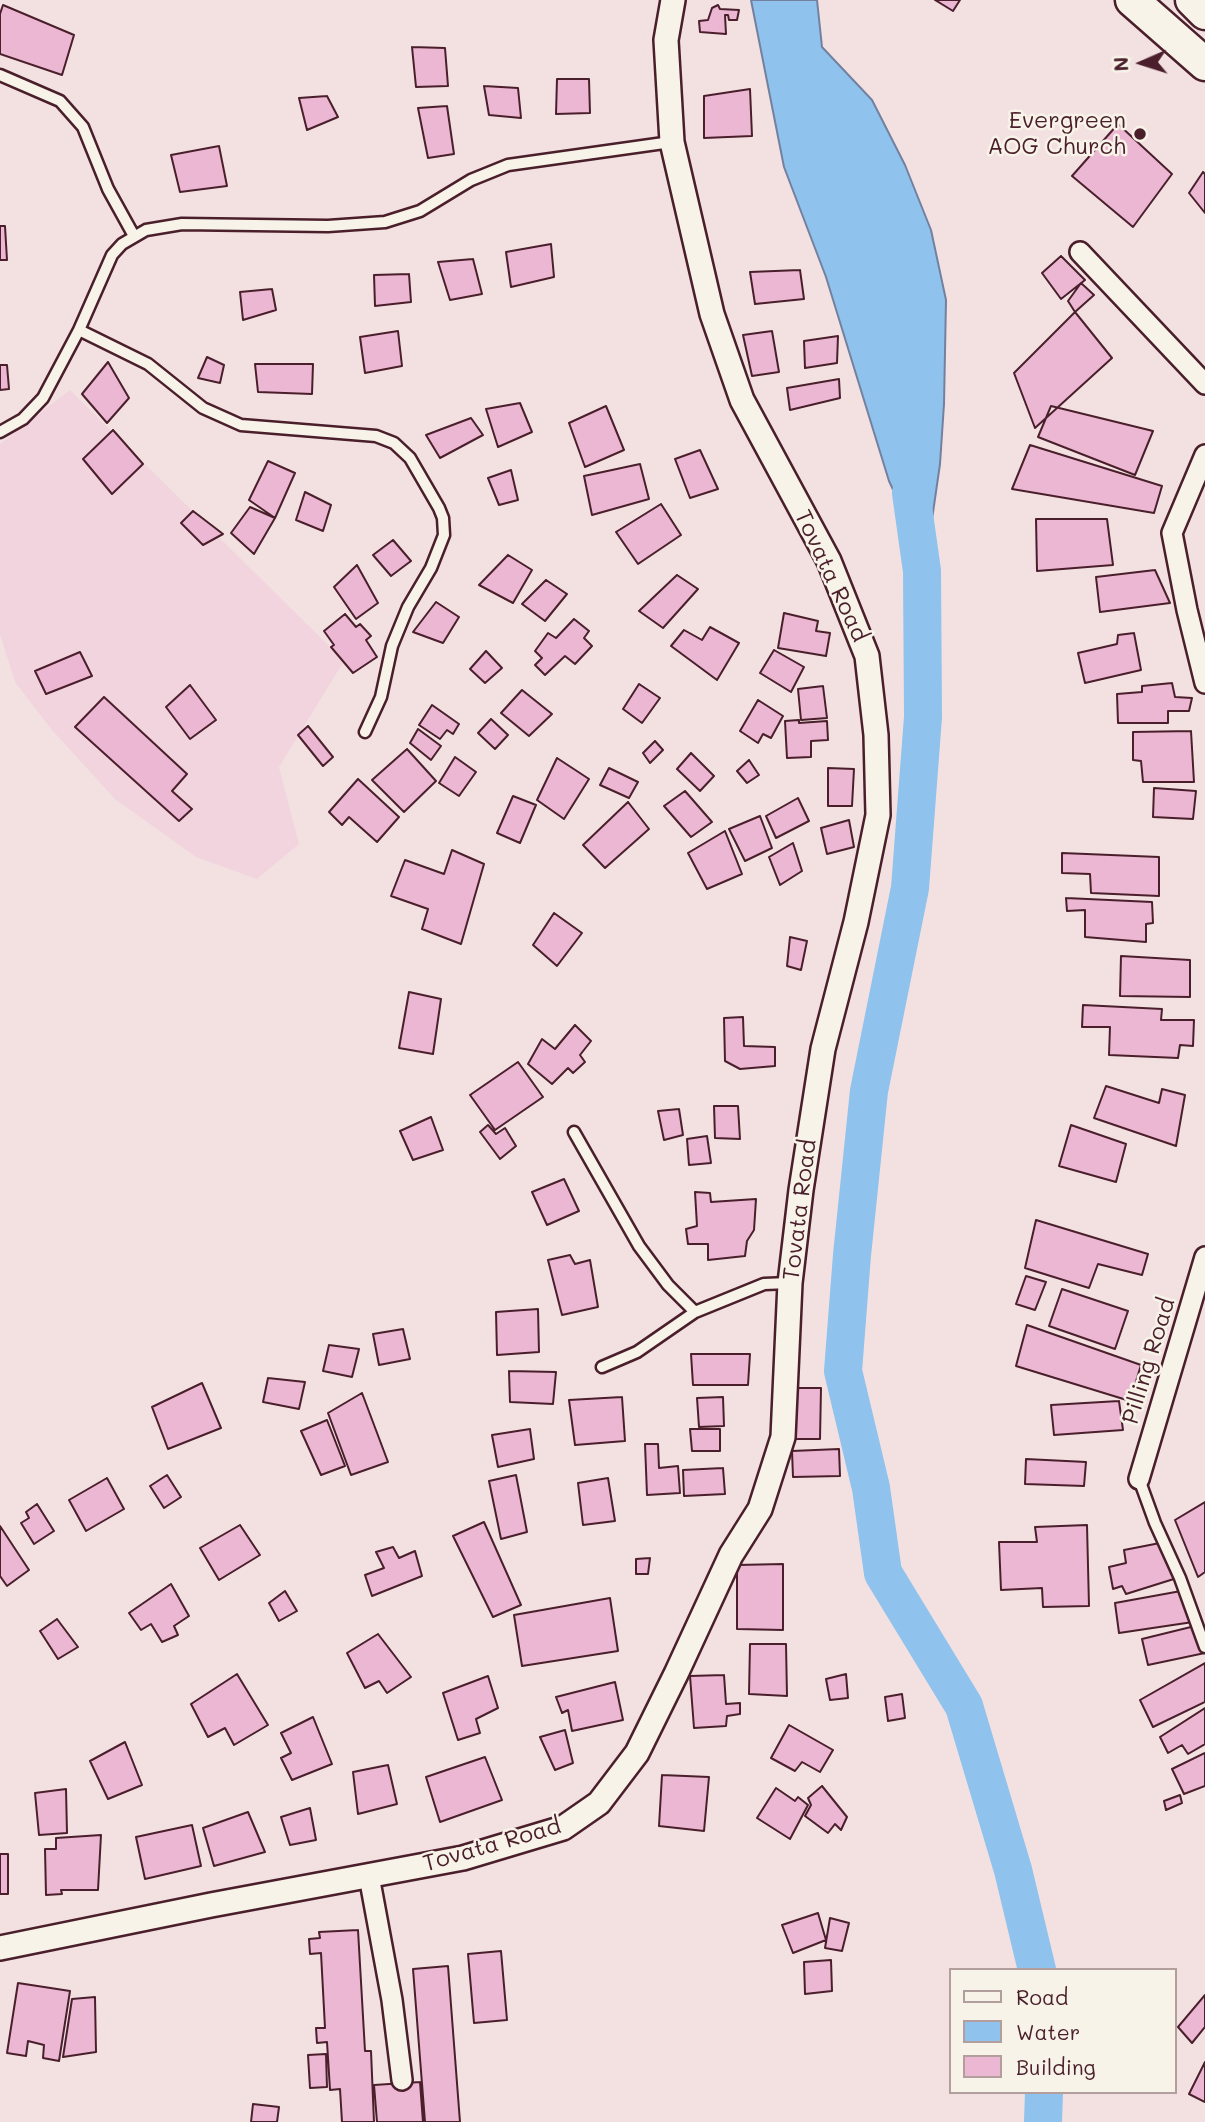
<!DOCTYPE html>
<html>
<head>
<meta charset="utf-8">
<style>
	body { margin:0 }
	#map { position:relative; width:1205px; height:2122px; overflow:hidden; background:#f3e1e2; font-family:Mali,sans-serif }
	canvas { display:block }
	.legend { position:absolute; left:949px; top:1968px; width:228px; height:126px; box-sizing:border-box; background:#f7f3e8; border:2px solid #b29e9c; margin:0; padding:9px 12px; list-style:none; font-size:21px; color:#4a1f2b }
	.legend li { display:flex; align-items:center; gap:14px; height:35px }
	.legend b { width:35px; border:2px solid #b29e9c }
	.north { position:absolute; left:1107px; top:28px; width:70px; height:70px; -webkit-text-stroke:5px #f7f3e8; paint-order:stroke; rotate:267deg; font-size:19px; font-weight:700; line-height:28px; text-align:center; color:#4a1f2b }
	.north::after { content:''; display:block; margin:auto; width:24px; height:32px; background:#4a1f2b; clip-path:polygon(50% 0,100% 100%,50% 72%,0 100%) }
</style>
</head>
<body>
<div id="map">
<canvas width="1205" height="2122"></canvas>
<ul class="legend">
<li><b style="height:9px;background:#f7f3e8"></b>Road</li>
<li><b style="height:19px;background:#8fc2ec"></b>Water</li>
<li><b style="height:19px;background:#ebb7d3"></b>Building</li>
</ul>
<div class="north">N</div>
</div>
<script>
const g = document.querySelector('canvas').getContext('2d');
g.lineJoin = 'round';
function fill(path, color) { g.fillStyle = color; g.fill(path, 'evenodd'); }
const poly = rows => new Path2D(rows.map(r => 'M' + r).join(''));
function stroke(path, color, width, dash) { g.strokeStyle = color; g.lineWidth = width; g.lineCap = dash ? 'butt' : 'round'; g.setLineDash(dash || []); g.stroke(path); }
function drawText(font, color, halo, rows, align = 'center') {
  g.font = font + ' Mali,sans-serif'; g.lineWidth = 5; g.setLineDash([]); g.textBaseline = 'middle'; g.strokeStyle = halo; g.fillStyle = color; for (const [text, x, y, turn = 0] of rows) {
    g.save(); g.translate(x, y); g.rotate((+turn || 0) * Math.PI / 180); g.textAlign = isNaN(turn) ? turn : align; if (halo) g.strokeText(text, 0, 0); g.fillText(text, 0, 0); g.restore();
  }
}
fill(poly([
	[70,390,344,661,279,767,299,844,257,879,196,857,115,799,52,730,15,682,0,634,0,444]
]), '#f1d4de');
const water = poly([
	[751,0,817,0,822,47,872,100,905,165,931,230,946,300,944,404,940,464,926,561,889,481,826,277,784,167,751,0]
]);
fill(water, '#8fc2ec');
stroke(water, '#73819f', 2);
stroke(poly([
	[911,493,922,571,923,717,910,888,869,1091,852,1255,843,1371,871,1488,883,1573,964,1706,1013,1870,1037,1970],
	[1043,2122,1044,2092]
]), '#8fc2ec', 38);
const building = poly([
	[935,0,960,0,953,11,935,0],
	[3,5,74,35,62,75,0,54,0,14,3,5],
	[718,5,720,9,739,10,737,20,729,20,728,15,725,15,726,34,700,32,699,21,708,20,712,8,718,5],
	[412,47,445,48,448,86,416,87,412,47],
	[557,79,589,79,590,113,556,114,557,79],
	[484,86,518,88,521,118,489,115,484,86],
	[750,89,752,136,704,138,704,96,750,89],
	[327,96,338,117,307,130,299,98,327,96],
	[447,106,454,154,428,158,418,108,447,106],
	[1118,124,1172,174,1133,227,1072,176,1118,124],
	[219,146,227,186,180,192,171,155,219,146],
	[1203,172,1205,174,1205,213,1189,193,1203,172],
	[0,226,5,226,7,260,0,260,0,226],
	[551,244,554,277,511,287,506,252,551,244],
	[1061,256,1085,280,1061,299,1042,273,1061,256],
	[473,259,482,294,450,300,438,262,473,259],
	[800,270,804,299,755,304,750,272,800,270],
	[409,274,411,302,375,306,374,275,409,274],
	[1081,283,1094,295,1075,312,1068,301,1081,283],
	[272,289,276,310,243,320,240,292,272,289],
	[1075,312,1112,358,1035,428,1014,373,1075,312],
	[398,331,402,366,365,373,360,337,398,331],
	[772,331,779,372,752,376,743,335,772,331],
	[838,336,837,363,805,368,804,341,838,336],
	[207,357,224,365,220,383,198,378,207,357],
	[108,362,129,398,107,423,82,394,108,362],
	[255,364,313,364,312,394,258,392,255,364],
	[0,365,7,365,9,389,0,390,0,365],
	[839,379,840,398,790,410,787,388,839,379],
	[520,403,532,432,498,447,486,409,520,403],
	[606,406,624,450,585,467,569,423,606,406],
	[1051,406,1153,431,1135,475,1038,437,1051,406],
	[471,418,483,435,440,458,426,435,471,418],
	[113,430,143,464,112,494,83,459,113,430],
	[1030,445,1162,486,1154,513,1012,489,1030,445],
	[700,450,718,489,690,498,675,459,700,450],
	[268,461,295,473,275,518,249,500,268,461],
	[640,464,649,499,592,515,584,476,640,464],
	[511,470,518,500,499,505,488,478,511,470],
	[305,492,331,505,323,531,296,520,305,492],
	[661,504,681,535,638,564,616,532,661,504],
	[250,507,275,518,254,554,231,533,250,507],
	[193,511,223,534,203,545,181,523,193,511],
	[1036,519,1107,519,1113,565,1037,571,1036,519],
	[393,540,411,561,391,576,373,555,393,540],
	[508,555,532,570,513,603,479,585,508,555],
	[357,565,378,603,356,619,334,587,357,565],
	[1155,570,1170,603,1100,612,1096,577,1155,570],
	[677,575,698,589,663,628,639,611,677,575],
	[546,580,567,594,545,621,522,604,546,580],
	[436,602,459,617,443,643,413,632,436,602],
	[784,613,818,621,816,631,830,633,826,656,778,648,784,613],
	[345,614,356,627,360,624,371,636,366,640,377,657,353,673,331,647,334,645,324,631,345,614],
	[574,619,589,631,584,638,592,646,575,664,565,656,545,675,535,665,542,658,535,651,548,633,556,638,574,619],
	[710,627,739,643,717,680,671,646,684,630,702,640,710,627],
	[1134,633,1141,670,1085,683,1078,653,1117,644,1118,635,1134,633],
	[774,650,804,667,791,692,760,673,774,650],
	[486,651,502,668,485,683,470,669,486,651],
	[80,652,92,676,46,694,35,671,80,652],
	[1172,683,1175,697,1192,698,1189,711,1168,711,1168,723,1118,723,1117,694,1142,692,1142,686,1172,683],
	[639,684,660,698,642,723,623,709,639,684],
	[190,685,216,720,190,739,166,707,190,685],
	[823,686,827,718,801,720,798,689,823,686],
	[522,690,552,714,529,736,501,713,522,690],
	[104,697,187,774,172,791,192,809,179,821,75,727,104,697],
	[758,700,783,716,771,738,763,734,758,743,740,731,758,700],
	[432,705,459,724,453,734,447,730,440,739,419,725,432,705],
	[491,719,508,735,495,749,478,733,491,719],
	[799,720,799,723,827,721,828,740,811,741,811,757,787,758,785,721,799,720],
	[308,726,333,757,323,766,298,735,308,726],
	[418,729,441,746,431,760,410,743,418,729],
	[1191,731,1194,782,1143,782,1141,761,1133,760,1133,732,1191,731],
	[655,741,663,750,650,763,643,753,655,741],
	[407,749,436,781,404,812,372,780,407,749],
	[691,753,714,776,700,791,677,769,691,753],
	[455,757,476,772,459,796,439,783,455,757],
	[557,758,589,779,564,819,537,800,557,758],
	[749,760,759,775,747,783,737,771,749,760],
	[609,768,638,782,629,798,600,785,609,768],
	[828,768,854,769,852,806,828,806,828,768],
	[358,779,399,817,377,842,349,817,342,825,329,812,358,779],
	[1154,788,1196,791,1193,819,1153,817,1154,788],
	[685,791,712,822,691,837,664,806,685,791],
	[513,796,536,805,520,843,497,833,513,796],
	[798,798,809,821,776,838,766,816,798,798],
	[628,802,649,829,605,868,583,845,628,802],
	[760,816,772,848,745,861,729,829,760,816],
	[849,820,854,847,827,854,821,828,849,820],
	[725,831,742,874,707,889,688,853,725,831],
	[793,843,802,871,780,885,769,857,793,843],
	[452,850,484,864,461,944,422,929,428,909,391,896,405,860,444,874,452,850],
	[1062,853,1159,857,1159,896,1091,893,1090,874,1062,873,1062,853],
	[1066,898,1152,902,1153,923,1146,924,1146,942,1085,937,1085,910,1067,911,1066,898],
	[554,913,582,933,557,966,533,945,554,913],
	[790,937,807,941,801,970,787,966,790,937],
	[1121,956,1190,960,1190,997,1120,996,1121,956],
	[409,992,441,999,433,1054,399,1048,409,992],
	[1083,1005,1162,1009,1161,1020,1194,1020,1193,1046,1180,1045,1178,1058,1109,1055,1110,1027,1082,1027,1083,1005],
	[743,1017,744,1046,775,1047,775,1066,740,1069,725,1061,724,1018,743,1017],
	[575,1025,591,1041,580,1055,585,1062,573,1073,568,1068,552,1084,528,1064,542,1039,555,1049,575,1025],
	[518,1062,543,1097,495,1130,470,1095,518,1062],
	[1106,1086,1159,1103,1162,1089,1185,1095,1176,1146,1094,1118,1106,1086],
	[714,1106,738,1106,740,1139,715,1138,714,1106],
	[679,1109,683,1135,664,1140,658,1111,679,1109],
	[431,1117,443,1150,413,1160,400,1131,431,1117],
	[488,1125,496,1134,505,1128,516,1146,500,1159,480,1132,488,1125],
	[1071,1125,1126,1144,1116,1182,1059,1166,1071,1125],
	[707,1136,711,1163,689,1165,687,1139,707,1136],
	[564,1179,579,1211,547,1225,532,1192,564,1179],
	[695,1192,710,1193,711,1202,756,1199,754,1230,747,1241,745,1256,708,1260,708,1244,688,1244,686,1229,697,1226,695,1192],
	[1036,1220,1148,1254,1142,1275,1098,1264,1089,1288,1025,1268,1036,1220],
	[570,1255,575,1264,590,1260,598,1307,562,1315,548,1260,570,1255],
	[1026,1276,1046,1282,1035,1310,1016,1304,1026,1276],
	[1062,1289,1128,1311,1115,1349,1049,1326,1062,1289],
	[538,1309,539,1352,497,1355,496,1312,538,1309],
	[1027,1325,1141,1365,1130,1401,1016,1366,1027,1325],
	[403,1329,410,1359,379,1365,373,1334,403,1329],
	[329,1345,359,1349,352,1377,323,1371,329,1345],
	[691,1354,750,1354,748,1385,693,1385,691,1354],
	[509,1371,556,1372,553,1404,510,1402,509,1371],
	[268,1378,305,1382,299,1409,263,1402,268,1378],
	[202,1383,221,1428,168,1449,152,1407,202,1383],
	[796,1388,821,1388,820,1439,796,1439,796,1388],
	[362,1393,388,1462,351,1475,328,1413,362,1393],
	[622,1397,625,1441,575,1445,569,1400,622,1397],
	[723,1397,724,1426,699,1427,697,1398,723,1397],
	[1119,1401,1123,1430,1054,1435,1051,1405,1119,1401],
	[327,1420,345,1466,321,1475,301,1431,327,1420],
	[530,1429,534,1459,498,1467,492,1435,530,1429],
	[690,1429,720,1429,720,1451,692,1451,690,1429],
	[645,1444,658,1444,659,1468,678,1466,680,1493,647,1495,645,1444],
	[839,1449,840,1476,793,1477,792,1451,839,1449],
	[1026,1459,1086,1462,1084,1486,1025,1484,1026,1459],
	[723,1468,725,1494,684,1496,683,1470,723,1468],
	[167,1475,181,1497,164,1508,150,1486,167,1475],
	[516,1475,527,1532,501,1539,489,1481,516,1475],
	[107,1478,124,1509,86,1531,69,1500,107,1478],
	[608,1478,615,1521,583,1525,578,1483,608,1478],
	[1205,1502,1205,1572,1198,1577,1175,1520,1205,1502],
	[37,1504,54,1531,34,1544,21,1523,29,1518,26,1512,37,1504],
	[484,1522,521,1605,493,1617,453,1536,484,1522],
	[240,1525,260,1555,219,1580,200,1548,240,1525],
	[1087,1525,1089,1606,1043,1607,1042,1588,1001,1590,999,1542,1037,1542,1035,1527,1087,1525],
	[0,1526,29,1570,7,1586,0,1576,0,1526],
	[1160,1543,1177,1578,1126,1594,1122,1586,1113,1589,1109,1567,1126,1563,1124,1550,1160,1543],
	[393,1547,399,1558,415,1551,422,1576,372,1596,365,1575,384,1568,376,1552,393,1547],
	[650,1558,648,1574,636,1574,636,1559,650,1558],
	[783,1564,783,1630,737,1629,737,1565,783,1564],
	[171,1584,189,1616,174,1626,178,1635,162,1642,151,1624,141,1630,129,1613,171,1584],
	[285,1591,297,1611,279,1621,269,1603,285,1591],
	[1181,1591,1193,1622,1119,1633,1115,1603,1181,1591],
	[610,1598,618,1651,522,1666,514,1615,610,1598],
	[57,1619,78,1647,58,1659,40,1631,57,1619],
	[1195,1626,1205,1653,1148,1665,1142,1639,1195,1626],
	[378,1634,411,1677,387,1693,379,1681,365,1688,347,1653,378,1634],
	[750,1644,786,1644,787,1696,749,1694,750,1644],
	[1205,1663,1205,1702,1153,1727,1140,1700,1205,1663],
	[237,1674,268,1725,234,1745,225,1728,208,1737,191,1704,237,1674],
	[846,1674,848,1698,830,1700,826,1679,846,1674],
	[724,1675,726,1704,740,1703,740,1714,727,1716,726,1726,694,1728,690,1676,724,1675],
	[488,1676,498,1708,476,1719,480,1733,458,1740,443,1693,488,1676],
	[615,1682,623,1720,572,1731,568,1710,562,1713,556,1697,615,1682],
	[902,1694,905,1718,888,1721,885,1697,902,1694],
	[1205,1708,1205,1744,1188,1754,1182,1745,1168,1753,1160,1737,1205,1708],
	[313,1717,332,1764,292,1780,281,1758,291,1753,281,1733,313,1717],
	[789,1725,833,1750,820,1772,802,1762,795,1771,771,1758,789,1725],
	[565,1730,573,1763,555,1770,540,1737,565,1730],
	[125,1742,142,1785,108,1799,90,1761,125,1742],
	[1205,1753,1205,1786,1184,1794,1172,1769,1205,1753],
	[485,1757,502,1800,440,1822,426,1777,485,1757],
	[388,1765,397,1804,358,1814,353,1772,388,1765],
	[662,1775,709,1777,704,1831,659,1826,662,1775],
	[822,1786,847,1817,841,1830,835,1824,828,1833,805,1816,811,1805,808,1798,822,1786],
	[776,1788,795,1801,798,1797,808,1805,790,1839,757,1818,776,1788],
	[66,1789,67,1833,39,1835,35,1793,66,1789],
	[1180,1795,1182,1803,1166,1810,1164,1801,1180,1795],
	[310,1808,316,1840,290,1845,281,1817,310,1808],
	[248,1812,265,1852,214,1866,203,1828,248,1812],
	[192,1825,201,1866,145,1879,136,1837,192,1825],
	[101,1835,98,1890,61,1890,62,1894,46,1895,45,1849,56,1849,56,1838,101,1835],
	[0,1854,8,1854,8,1894,0,1894,0,1854],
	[818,1913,826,1940,793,1953,782,1925,818,1913],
	[830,1918,849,1923,842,1951,825,1948,830,1918],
	[358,1930,365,2051,371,2051,374,2122,342,2122,340,2089,330,2090,327,2042,317,2043,316,2028,325,2028,321,1953,310,1954,309,1939,320,1938,319,1932,358,1930],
	[501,1951,507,2020,474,2023,468,1954,501,1951],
	[831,1960,832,1991,805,1994,804,1962,831,1960],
	[448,1966,460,2122,425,2122,413,1969,448,1966],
	[18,1983,70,1991,59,2061,43,2058,44,2045,28,2041,26,2056,7,2053,18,1983],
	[1205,1995,1205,2027,1192,2043,1178,2027,1205,1995],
	[95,1997,96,2052,63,2057,72,1999,95,1997],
	[326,2054,327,2087,310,2088,308,2055,326,2054],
	[1205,2062,1205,2102,1189,2094,1205,2062],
	[420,2082,423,2122,377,2122,374,2085,420,2082],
	[253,2104,279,2107,277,2122,251,2122,253,2104]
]);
fill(building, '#ebb7d3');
stroke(building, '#4a1f2b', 2);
const service = poly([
	[0,75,60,101,83,127,108,189,134,236],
	[79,330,148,364,203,408,241,425,376,436,394,443,410,458,439,508,443,518,444,535,431,568,408,607,392,646,381,697,365,732],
	[0,432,23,419,43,398,79,330,112,255,122,244,146,230,182,224,328,226,385,222,420,211,471,180,508,165,671,142],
	[574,1132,639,1246,668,1285,695,1312,764,1284,789,1283],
	[602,1367,637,1352,695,1312],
	[1139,1479,1155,1523,1180,1578,1205,1647]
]);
const minor = poly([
	[1080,252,1205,384],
	[1205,455,1172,533,1187,610,1205,683],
	[1139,1479,1205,1257],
	[369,1876,392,2000,402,2080]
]);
const tertiary = poly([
	[0,1948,211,1905,463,1858,563,1828,599,1803,637,1753,676,1674,731,1555,760,1509,783,1437,790,1283,801,1190,823,1049,856,922,878,815,876,735,867,656,829,561,742,400,712,314,672,142,666,40,673,0]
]);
const trunk = poly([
	[1132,0,1205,64],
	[1192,0,1205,13]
]);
stroke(service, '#4a1f2b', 15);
stroke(minor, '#4a1f2b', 24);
stroke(tertiary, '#4a1f2b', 28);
stroke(trunk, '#4a1f2b', 37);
stroke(service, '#f7f3e8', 10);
stroke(minor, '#f7f3e8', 19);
stroke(tertiary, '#f7f3e8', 23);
stroke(trunk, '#f7f3e8', 32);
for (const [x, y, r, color] of [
	[1140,134,7,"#4a1f2b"]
]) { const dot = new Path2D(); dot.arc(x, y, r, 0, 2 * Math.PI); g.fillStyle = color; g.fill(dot); stroke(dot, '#f7f3e8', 2.5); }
drawText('23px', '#4a1f2b', '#f7f3e8', [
	["Evergreen",1126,121],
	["AOG Church",1126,147]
], 'right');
drawText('23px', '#4a1f2b', '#f7f3e8', [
	["Tovata Road",831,576,65],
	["Tovata Road",800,1210,-83],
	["Pilling Road",1149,1361,-73],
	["Tovata Road",492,1845,-16]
]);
</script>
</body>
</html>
